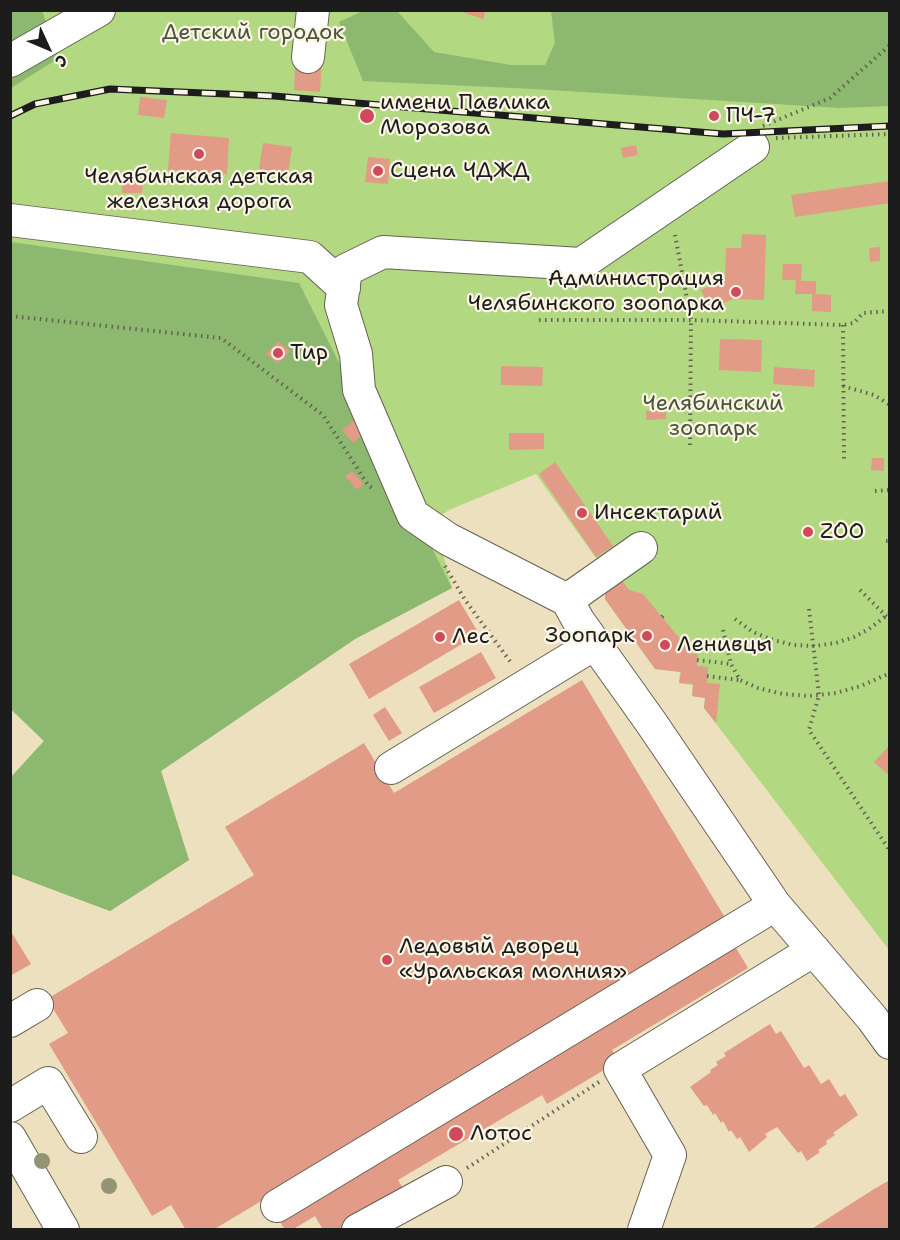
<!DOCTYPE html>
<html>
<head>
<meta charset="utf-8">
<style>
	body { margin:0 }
	#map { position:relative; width:900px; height:1240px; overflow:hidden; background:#ede0be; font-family:"Shantell Sans",sans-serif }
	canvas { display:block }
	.frame { position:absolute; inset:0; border:12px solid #1c1c1c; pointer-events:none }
	.north { position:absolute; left:18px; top:18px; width:60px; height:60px; -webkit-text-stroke:4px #fcf5e5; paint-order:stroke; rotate:134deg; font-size:16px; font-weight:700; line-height:24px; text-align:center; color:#1c1c1c }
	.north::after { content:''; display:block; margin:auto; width:21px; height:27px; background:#1c1c1c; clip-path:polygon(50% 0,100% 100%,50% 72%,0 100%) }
</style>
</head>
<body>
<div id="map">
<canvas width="900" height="1240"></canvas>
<div class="frame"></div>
<div class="north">С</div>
</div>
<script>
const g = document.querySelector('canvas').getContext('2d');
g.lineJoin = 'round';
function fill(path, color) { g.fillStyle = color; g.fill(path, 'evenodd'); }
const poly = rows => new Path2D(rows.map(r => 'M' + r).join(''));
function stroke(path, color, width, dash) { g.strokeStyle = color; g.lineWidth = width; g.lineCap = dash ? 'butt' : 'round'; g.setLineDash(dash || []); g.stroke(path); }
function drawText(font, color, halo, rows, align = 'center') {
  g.font = font + ' "Shantell Sans",sans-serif'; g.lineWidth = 4.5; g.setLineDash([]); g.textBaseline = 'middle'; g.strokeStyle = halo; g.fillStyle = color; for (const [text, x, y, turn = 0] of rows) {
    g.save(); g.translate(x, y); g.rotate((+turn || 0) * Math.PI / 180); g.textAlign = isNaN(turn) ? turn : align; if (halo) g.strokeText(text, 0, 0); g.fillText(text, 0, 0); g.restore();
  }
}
fill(poly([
	[10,11,889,11,889,950,704,708,705,698,692,696,693,685,679,683,680,672,655,669,605,599,606,572,536,474,449,510,434,520,452,588,355,639,161,771,189,860,110,911,11,874,11,778,44,741,10,709]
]), '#b2d881');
fill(poly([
	[365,10,397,11,434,52,511,65,545,65,555,43,551,11,889,11,889,106,840,108,534,89,363,81,339,22],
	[11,11,42,11,59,58,11,88],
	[11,242,299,283,452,588,355,639,161,771,189,860,110,911,11,874,10,778,44,741,11,709]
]), '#8db86f');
fill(poly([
	[456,10,486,10,483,19],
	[296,56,322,58,320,92,294,90],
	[140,97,167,100,164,118,138,115],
	[171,133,229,138,227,174,168,170],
	[263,143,292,147,288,174,259,169],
	[636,145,638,155,623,158,621,148],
	[368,157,390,159,388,184,365,182],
	[123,181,143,182,142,193,122,193],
	[890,181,890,203,795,217,791,195],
	[742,234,766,235,764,300,733,299,710,309,701,290,725,279,726,248,741,248],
	[880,247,880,261,870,262,869,248],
	[783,264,802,264,801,281,816,281,816,294,831,295,831,312,812,311,812,294,795,294,796,280,782,280],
	[720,339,762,340,761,372,719,370],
	[278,341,290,351,278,364,266,354],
	[501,366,543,367,542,386,501,385],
	[774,367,815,370,814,387,773,384],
	[646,411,666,411,666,419,646,420],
	[354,420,365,432,353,443,342,430],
	[509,433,544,433,544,449,509,450],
	[872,458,884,458,884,471,871,470],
	[555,462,613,546,596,557,539,474],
	[352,471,364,484,357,490,345,476],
	[616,573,629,590,643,594,681,640,689,641,687,653,698,654,697,666,708,667,707,683,720,684,716,723,704,708,705,698,692,696,693,684,679,683,681,672,655,669,605,599,605,582],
	[459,600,479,634,369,699,349,664],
	[481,652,496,678,434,713,419,687],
	[582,680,727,921,213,1230,186,1230,171,1205,152,1216,49,1044,68,1033,47,999,254,875,225,827,364,743,394,793],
	[385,707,402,733,389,741,373,715],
	[890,745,890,771,887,774,874,762],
	[10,930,31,964,10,976],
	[733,943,748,968,612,1050,619,1061,547,1104,542,1095,398,1180,404,1190,338,1230,323,1230,315,1216,292,1230,285,1230,276,1215],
	[770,1024,776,1034,781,1031,804,1068,809,1065,821,1084,829,1079,840,1097,845,1094,858,1115,833,1133,835,1135,826,1141,827,1144,818,1150,820,1152,807,1161,801,1151,798,1153,777,1127,765,1134,767,1137,749,1152,740,1137,737,1139,731,1130,729,1132,723,1121,721,1123,715,1113,713,1115,707,1105,704,1106,690,1087,711,1072,710,1070,718,1065,716,1062,726,1056,724,1053],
	[890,1180,890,1230,810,1230,874,1189]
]), '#e19b87');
const minor = poly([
	[308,57,313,10],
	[10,61,99,10],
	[753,147,581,264,383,252,346,270,341,305,356,354,359,390,413,515,448,539,567,600,578,620,650,721,775,905,872,1018,890,1043],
	[10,220,310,257,344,288],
	[567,600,641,548],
	[391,768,596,643],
	[10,1021,37,1005],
	[10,1106,48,1083,81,1137],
	[10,1138,63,1230],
	[277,1206,775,905],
	[358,1230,446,1182],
	[644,1230,670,1155,620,1069,814,950]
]);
stroke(minor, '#656155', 34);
stroke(poly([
	[222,10,222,14],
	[763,126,830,98,890,45],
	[776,138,890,134],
	[675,235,691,320,690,446],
	[10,316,221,338,323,415,368,485,372,488],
	[539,320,691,320,843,325,854,323,863,313,890,311],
	[843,325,844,462],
	[843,386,874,395,890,405],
	[875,491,890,490],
	[886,541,890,541],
	[445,566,465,600,512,664],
	[860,590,890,620],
	[809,609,819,695,809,730,890,851],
	[662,617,664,615],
	[735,619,753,632,770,639,793,645,814,646,836,643,854,637,869,629,890,613],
	[723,630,731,664,740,680,758,688,783,694,809,696,836,693,861,686,890,673],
	[697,660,731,664],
	[707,676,739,680],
	[467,1168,599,1082]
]), '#656155', 4, [1.5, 4.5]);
stroke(minor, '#fff', 32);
const rail = poly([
	[10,116,35,104,110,89,274,96,723,134,890,126]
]);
stroke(rail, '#1c1c1c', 7);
stroke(rail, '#fcf5e5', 4.5, [14]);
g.fillStyle = '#939375';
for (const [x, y] of [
	[42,1161],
	[109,1186]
]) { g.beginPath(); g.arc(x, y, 8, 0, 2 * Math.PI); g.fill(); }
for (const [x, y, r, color] of [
	[367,116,8,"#d1495b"],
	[714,116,6,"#d1495b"],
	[199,154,6,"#d1495b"],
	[378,171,6,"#d1495b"],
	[736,292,6,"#d1495b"],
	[278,353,6,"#d1495b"],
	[582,513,6,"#d1495b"],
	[808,532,6,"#d1495b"],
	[647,636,6,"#d1495b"],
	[440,637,6,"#d1495b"],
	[665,645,6,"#d1495b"],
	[387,960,6,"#d1495b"],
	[456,1134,8,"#d1495b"]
]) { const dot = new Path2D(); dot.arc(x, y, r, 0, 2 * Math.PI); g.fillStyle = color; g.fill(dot); stroke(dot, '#fcf5e5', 2); }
drawText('22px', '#49543a', '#fcf5e5', [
	["Детский городок",253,33],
	["Челябинский",713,404],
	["зоопарк",713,429]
]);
drawText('22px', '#1c1c1c', '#fcf5e5', [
	["имени Павлика",380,103],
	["Морозова",380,128],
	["ПЧ-7",726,116],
	["Сцена ЧДЖД",390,171],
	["Челябинская детская",199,177,"center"],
	["железная дорога",199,202,"center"],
	["Администрация",724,279,"right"],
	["Челябинского зоопарка",724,304,"right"],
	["Тир",290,353],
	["Инсектарий",594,513],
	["ZOO",820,532],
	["Зоопарк",635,636,"right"],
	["Лес",452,637],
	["Ленивцы",677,645],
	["Ледовый дворец",399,947],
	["«Уральская молния»",399,972],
	["Лотос",470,1134]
], 'left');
</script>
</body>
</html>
